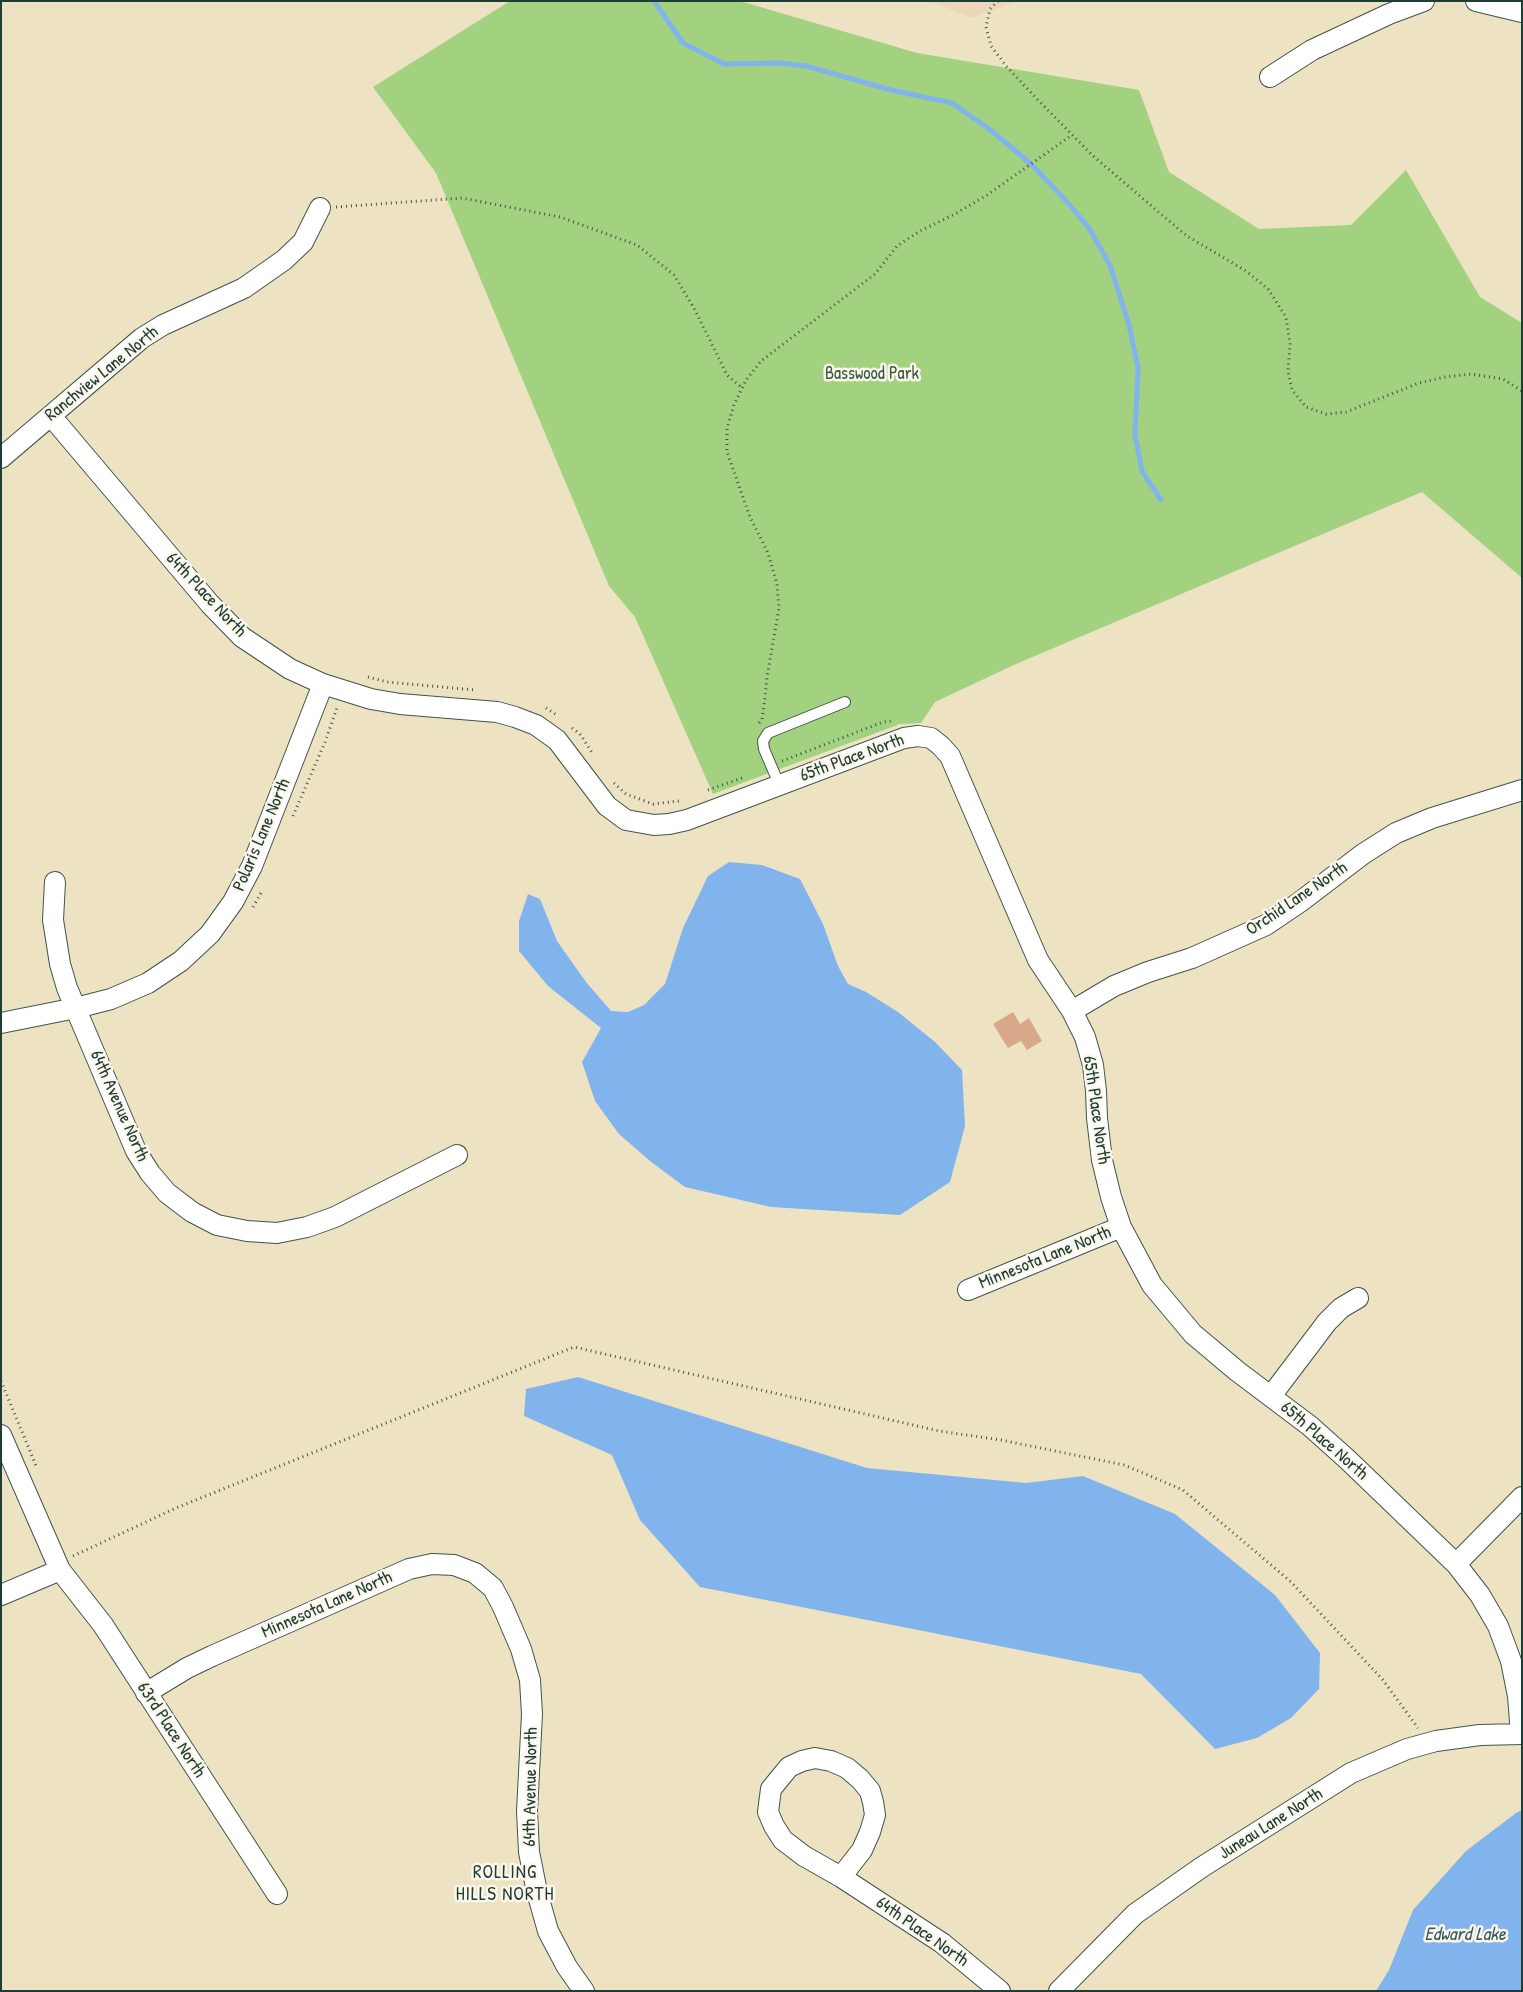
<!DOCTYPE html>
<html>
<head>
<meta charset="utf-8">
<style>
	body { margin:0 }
	#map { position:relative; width:1523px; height:1992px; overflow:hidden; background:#ede3c3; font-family:"Patrick Hand",sans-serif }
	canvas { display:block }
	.frame { position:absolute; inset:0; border:2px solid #1f3d34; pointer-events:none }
</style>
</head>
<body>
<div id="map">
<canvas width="1523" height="1992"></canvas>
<div class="frame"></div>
</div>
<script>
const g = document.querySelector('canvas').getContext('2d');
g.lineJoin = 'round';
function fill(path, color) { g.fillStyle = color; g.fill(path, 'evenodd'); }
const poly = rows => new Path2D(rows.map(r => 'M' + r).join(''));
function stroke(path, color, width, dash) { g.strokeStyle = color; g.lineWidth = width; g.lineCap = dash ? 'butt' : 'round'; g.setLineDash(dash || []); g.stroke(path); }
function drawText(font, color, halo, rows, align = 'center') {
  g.font = font + ' "Patrick Hand",sans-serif'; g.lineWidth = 5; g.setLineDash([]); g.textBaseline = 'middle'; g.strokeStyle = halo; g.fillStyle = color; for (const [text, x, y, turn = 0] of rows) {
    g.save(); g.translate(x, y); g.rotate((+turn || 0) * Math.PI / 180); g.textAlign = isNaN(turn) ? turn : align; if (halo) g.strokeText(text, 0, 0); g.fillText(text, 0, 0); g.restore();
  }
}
fill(poly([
	[929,1,1018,1,971,18]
]), '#edd7bb');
fill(poly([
	[510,1,740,1,917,53,1139,90,1169,172,1259,229,1351,225,1406,170,1480,297,1522,323,1522,578,1422,492,1016,664,935,702,921,723,900,724,713,794,635,617,609,586,436,173,373,87]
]), '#a2d17f');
fill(poly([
	[729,862,762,865,800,879,823,924,838,966,848,984,866,992,898,1012,935,1042,962,1070,965,1126,950,1182,900,1215,771,1207,685,1187,650,1161,619,1134,595,1101,582,1062,601,1028,548,986,519,951,519,921,528,894,540,899,557,941,586,982,611,1011,628,1012,644,1005,665,984,683,928,708,876],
	[578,1377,867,1468,1026,1483,1083,1476,1175,1514,1275,1595,1320,1653,1319,1689,1291,1718,1257,1738,1215,1749,1141,1674,700,1587,640,1520,612,1455,524,1416,526,1389],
	[1522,1810,1522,1991,1376,1991,1389,1970,1413,1910,1466,1851,1516,1813]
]), '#81b3ed');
stroke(poly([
	[654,1,683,43,724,64,780,63,806,66,891,90,952,103,992,131,1032,165,1068,203,1089,228,1110,265,1129,325,1138,368,1135,435,1142,471,1161,500]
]), '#81b3ed', 5);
fill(poly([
	[1013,1012,1020,1024,1029,1018,1042,1041,1027,1050,1021,1041,1008,1048,993,1024]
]), '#d7a889');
const service = poly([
	[779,784,764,749,763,741,768,733,845,702]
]);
const minor = poly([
	[1476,1,1522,12],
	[1270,77,1312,50,1389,14,1424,1],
	[51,416,210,604,242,637,290,669,323,684,371,699,400,704,497,712,515,717,536,725,557,740,607,806,626,820,654,825,669,824,687,820,904,738,918,736,931,738,941,746,950,756,1038,960,1072,1011,1085,1037,1093,1065,1096,1091,1097,1118,1102,1160,1111,1197,1121,1227,1152,1285,1193,1334,1237,1371,1310,1426,1348,1460,1456,1564,1480,1595,1498,1626,1511,1661,1518,1696,1521,1734],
	[1,458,142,338,163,325,244,288,284,260,303,242,320,208],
	[55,882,53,920,60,964,67,988,136,1151,150,1173,167,1193,192,1212,217,1225,247,1231,277,1233,307,1227,335,1217,457,1155],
	[1072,1011,1114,986,1148,972,1192,958,1266,925,1300,902,1363,854,1396,833,1432,818,1522,790],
	[1,1023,76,1008,111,999,148,983,181,961,210,934,233,902,252,866,323,684],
	[968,1290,1121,1227],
	[1271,1396,1327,1322,1341,1308,1358,1298],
	[1,1435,60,1570,103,1625,277,1894],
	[1456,1564,1522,1497],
	[1,1595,60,1570],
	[146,1693,187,1668,212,1656,409,1569,432,1564,454,1565,475,1573,493,1588,503,1607,521,1649,530,1680,532,1714,527,1811,529,1852,537,1892,548,1931,567,1967,584,1991],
	[841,1877,862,1850,870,1832,875,1815,873,1802,870,1791,860,1779,847,1768,831,1761,815,1758,802,1761,789,1767,771,1789,768,1812,774,1826,783,1840,804,1856,841,1877,942,1943,1000,1991],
	[1059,1991,1135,1914,1202,1867,1351,1773,1407,1749,1436,1741,1480,1735,1522,1734]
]);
stroke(service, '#3e5649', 12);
stroke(minor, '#3e5649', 22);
stroke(poly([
	[998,1,990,9,986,27,991,46,1007,67,1038,100,1092,155,1162,215,1187,236,1246,271,1268,289,1286,317,1290,344,1288,371,1292,390,1306,407,1326,414,1346,412,1419,383,1445,377,1471,374,1503,379,1522,391],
	[336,207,462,198,560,217,637,245,674,275,694,308,727,375,742,388],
	[368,677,387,682,475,690],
	[546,708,558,716],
	[759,723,762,719,765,698,767,677,779,608,777,584,768,553,750,517,727,452,727,428,734,405,746,380,761,361,875,274,897,246,920,231,955,214,987,195,1072,135],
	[572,728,580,734,593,754],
	[782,761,883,722,893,721],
	[614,783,626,794,653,804,679,801],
	[708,790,742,778],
	[293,816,325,742,338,705],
	[253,907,261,893],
	[1,1381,37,1468],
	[73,1556,176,1508,574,1347,939,1431,1001,1440,1124,1465,1183,1490,1291,1582,1383,1680,1418,1728]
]), '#3e5649', 3, [1, 4]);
stroke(service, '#fff', 10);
stroke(minor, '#fff', 20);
drawText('18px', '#1f3d34', '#fbf7ec', [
	["Ranchview Lane North",102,374,-39],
	["64th Place North",206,595,47],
	["65th Place North",852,758,-20],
	["Polaris Lane North",262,835,-67],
	["Orchid Lane North",1297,899,-34],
	["64th Avenue North",119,1106,66],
	["65th Place North",1096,1110,82],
	["Minnesota Lane North",1045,1258,-22],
	["65th Place North",1324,1441,41],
	["Minnesota Lane North",327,1605,-24],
	["63rd Place North",171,1730,57],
	["64th Avenue North",531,1787,-89],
	["Juneau Lane North",1271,1824,-32],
	["64th Place North",922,1932,35]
]);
drawText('18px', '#395b43', '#fbf7ec', [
	["Basswood Park",872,374]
]);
g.letterSpacing = '1px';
drawText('19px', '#1f3d34', '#fbf7ec', [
	["ROLLING",505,1873],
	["HILLS NORTH",505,1895]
]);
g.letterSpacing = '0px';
drawText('italic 19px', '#385a62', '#fbf7ec', [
	["Edward Lake",1465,1935]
]);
</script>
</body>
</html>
